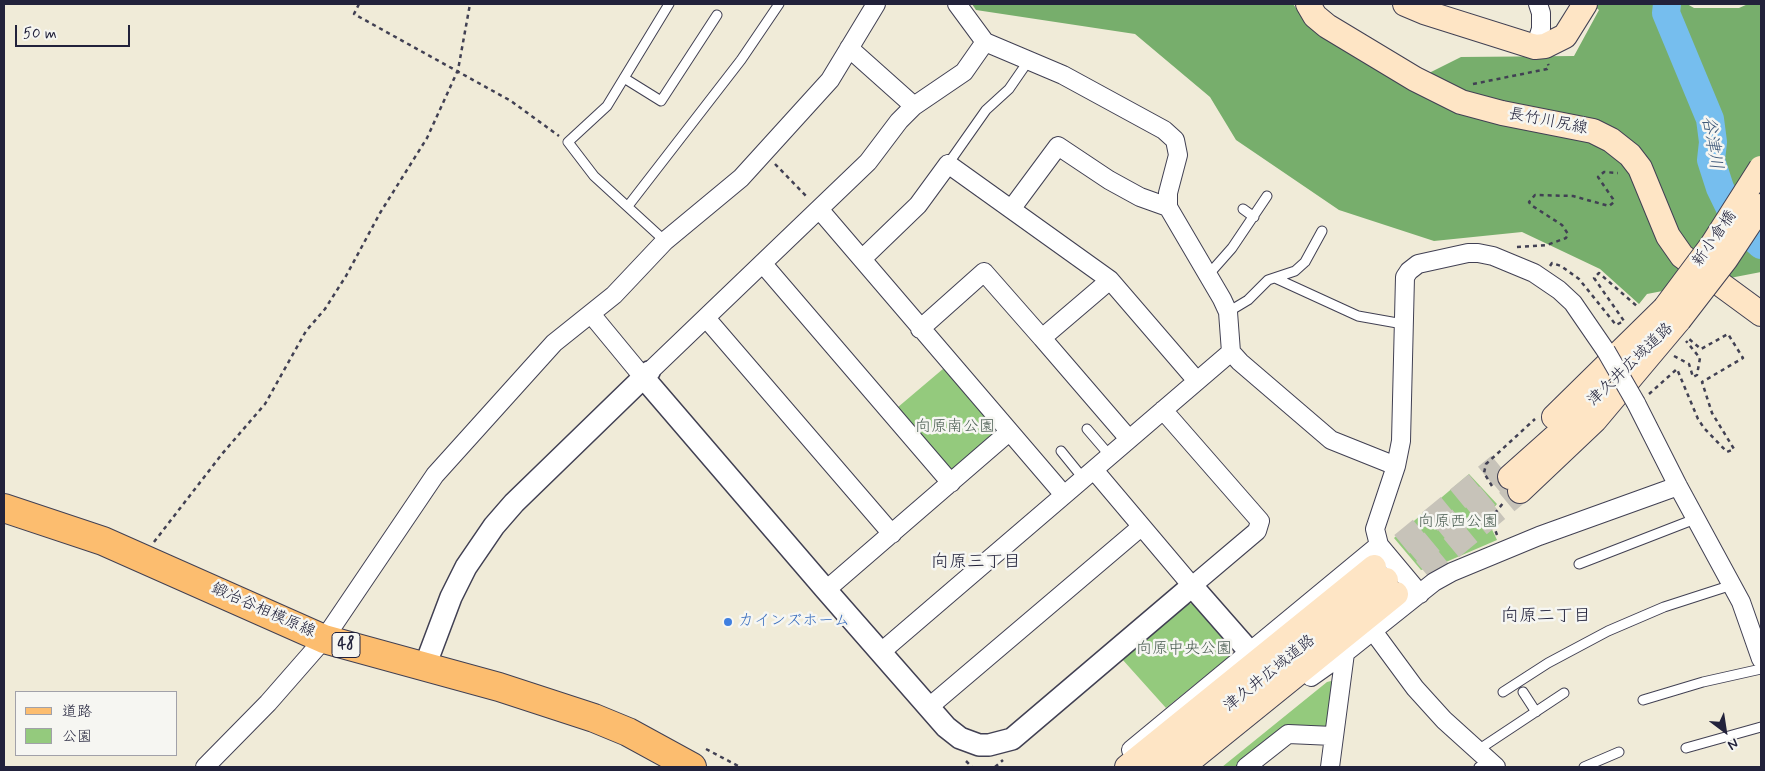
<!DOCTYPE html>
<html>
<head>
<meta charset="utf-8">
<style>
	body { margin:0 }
	#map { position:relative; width:1765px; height:771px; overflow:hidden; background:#f0ebd8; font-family:Mynerve,"Klee One",sans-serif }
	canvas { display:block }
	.frame { position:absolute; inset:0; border:5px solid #22223b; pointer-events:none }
	.legend { position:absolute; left:15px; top:691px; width:162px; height:65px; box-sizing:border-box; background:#f6f6f2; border:1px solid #a1a1a9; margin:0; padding:6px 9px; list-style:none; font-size:15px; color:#22223b }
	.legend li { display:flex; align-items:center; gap:10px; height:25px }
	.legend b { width:25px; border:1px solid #a1a1a9 }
	.north { position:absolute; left:1700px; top:706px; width:50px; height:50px; -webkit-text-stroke:4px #f6f6f2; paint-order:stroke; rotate:149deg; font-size:14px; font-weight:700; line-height:20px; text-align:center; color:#22223b }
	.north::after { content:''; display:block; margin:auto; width:18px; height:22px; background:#22223b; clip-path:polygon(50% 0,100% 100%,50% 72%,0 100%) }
	.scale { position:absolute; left:15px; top:25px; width:115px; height:22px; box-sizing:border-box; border:2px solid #22223b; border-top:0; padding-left:6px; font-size:15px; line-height:18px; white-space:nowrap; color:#22223b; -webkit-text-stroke:4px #f6f6f2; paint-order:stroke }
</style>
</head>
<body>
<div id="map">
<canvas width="1765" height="771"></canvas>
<div class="frame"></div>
<ul class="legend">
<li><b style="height:6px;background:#fcbd6f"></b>道路</li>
<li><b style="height:14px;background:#94ca7d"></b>公園</li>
</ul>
<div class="north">N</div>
<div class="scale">50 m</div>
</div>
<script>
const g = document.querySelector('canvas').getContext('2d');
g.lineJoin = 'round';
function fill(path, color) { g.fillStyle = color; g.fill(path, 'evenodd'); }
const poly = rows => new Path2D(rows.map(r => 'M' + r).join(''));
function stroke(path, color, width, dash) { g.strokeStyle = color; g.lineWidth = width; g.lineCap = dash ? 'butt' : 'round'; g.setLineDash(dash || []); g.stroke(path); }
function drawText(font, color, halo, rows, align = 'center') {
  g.font = font + ' Mynerve,"Klee One",sans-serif'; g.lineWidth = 5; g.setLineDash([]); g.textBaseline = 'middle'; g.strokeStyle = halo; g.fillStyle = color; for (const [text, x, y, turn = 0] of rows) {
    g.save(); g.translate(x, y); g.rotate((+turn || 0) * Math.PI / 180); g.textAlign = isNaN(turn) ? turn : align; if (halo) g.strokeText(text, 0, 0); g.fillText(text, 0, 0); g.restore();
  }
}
fill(poly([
	[950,363,1009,432,951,483,891,413],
	[1469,474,1497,504,1488,515,1488,521,1497,540,1439,565,1421,570,1394,538],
	[1195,603,1231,646,1230,656,1166,708,1122,659,1186,604],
	[1331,681,1335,685,1328,728,1286,728,1238,767,1222,767,1327,682]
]), '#94ca7d');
fill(poly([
	[972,4,1293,4,1299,12,1409,83,1461,57,1574,56,1599,10,1592,4,1687,4,1694,8,1739,8,1748,4,1761,4,1761,272,1647,294,1639,304,1600,269,1522,232,1434,241,1339,210,1236,140,1210,97,1135,34,976,10]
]), '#77ae6c');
stroke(poly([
	[1667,4,1666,13,1710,119,1713,142,1711,160,1720,188,1737,223,1761,245]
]), '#76beee', 28);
stroke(poly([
	[1374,567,1499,465],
	[1386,580,1510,477],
	[1396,594,1520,491]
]), '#c7c3b9', 24, [24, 12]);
const service = poly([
	[624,78,661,101,717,15],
	[948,164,986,110,1009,89,1029,60],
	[628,206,741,60,779,4],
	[1243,209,1254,217],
	[665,241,594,176,568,142,607,106,669,4],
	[1209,274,1232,248,1267,196],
	[1275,278,1358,316,1403,324],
	[1228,312,1248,300,1268,280,1295,271,1305,262,1322,231],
	[1087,429,1105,450],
	[1061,451,1078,472],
	[1579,564,1695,519],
	[1503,692,1548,663,1608,631,1664,607,1732,585],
	[1523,692,1536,712],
	[1643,700,1703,682,1761,669],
	[1686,748,1761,727],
	[1478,750,1564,693],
	[1479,767,1490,762],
	[1584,767,1619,752]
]);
const minor = poly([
	[957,4,985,42,1063,75,1164,130,1175,140,1178,155,1168,193,1168,207,1222,299,1228,312,1231,352,1240,362,1331,440,1396,466],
	[1535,47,1541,29,1541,13,1538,4],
	[849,48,914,106],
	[1012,208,1058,146,1109,180,1140,197,1168,207],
	[819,209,1064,495],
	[862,259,918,205,948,164,1110,280,1197,381],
	[763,264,951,483],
	[591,314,643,377],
	[706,318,892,534],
	[920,329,984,272,1042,338,1110,280],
	[1042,338,1129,439],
	[649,372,868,162,899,121,914,106,964,72,985,42],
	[1636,403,1678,486,1741,602,1761,659],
	[1094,470,1192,586,1257,531,1260,521,1163,410],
	[826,590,1009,432],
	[1420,594,1379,545,1375,529,1396,466,1401,441,1405,277,1409,271,1418,264,1468,253,1478,253,1493,256,1534,273,1559,290,1573,303,1606,351],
	[1373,631,1415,688,1444,720,1496,767],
	[881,652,1231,352],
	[1311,677,1345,653,1434,582,1452,572,1539,536,1678,486],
	[929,707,1141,527],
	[1131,750,1379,545],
	[205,767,268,703,324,639,435,475,554,343,614,295,665,241,741,178,830,80,876,4],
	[1246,767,1288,734,1333,736],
	[1330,767,1345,653]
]);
const tertiary = poly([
	[643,377,826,590,946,727,960,738,979,745,989,745,1012,739,1192,586,1249,651],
	[425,666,451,597,466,567,494,526,514,503,649,372]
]);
const secondary = poly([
	[1308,4,1315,16,1327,26,1415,79,1461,102,1502,113,1593,131,1611,140,1630,155,1640,168,1668,236,1682,256,1761,314],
	[1405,4,1424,12,1535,47,1545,46,1565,36,1585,4],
	[1554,417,1665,308],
	[1510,477,1584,411],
	[1520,491,1595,420,1679,320],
	[1127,767,1374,567],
	[1155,767,1386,580],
	[1182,767,1396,594]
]);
const primary = poly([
	[4,508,103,541,324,639,499,687,594,718,628,732,692,767]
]);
stroke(service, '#414053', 11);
stroke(minor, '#414053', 20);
stroke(tertiary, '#414053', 24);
stroke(secondary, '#414053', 26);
stroke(primary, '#414053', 30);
stroke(poly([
	[359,4,354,14,511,101,559,136],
	[1473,84,1547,69,1549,67,1548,64],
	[775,164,808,198],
	[1517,247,1547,245,1566,238,1568,234,1562,225,1531,205,1529,202,1535,195,1573,196,1609,206,1614,202,1613,199,1598,177,1604,172,1618,173],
	[1550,266,1552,263,1561,266,1579,279,1616,325,1624,321,1594,278,1599,273,1639,308],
	[1674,356,1689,364,1693,377,1697,375,1700,358,1686,341],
	[1649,394,1677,369,1698,419,1704,428,1727,452,1734,449,1712,413,1702,382,1743,358,1728,334,1701,349,1689,339],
	[1492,486,1484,473,1486,464,1535,419],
	[1497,535,1491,518,1504,502],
	[154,542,222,454,265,404,306,331,325,309,346,276,380,213,427,138,458,70,470,4],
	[706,749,740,767],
	[966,761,972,767],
	[995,767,1003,760]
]), '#414053', 2.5, [4, 4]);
stroke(service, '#fff', 9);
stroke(minor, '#fff', 18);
stroke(tertiary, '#fff', 21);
stroke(secondary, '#fee5c5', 24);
stroke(primary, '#fcbd6f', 28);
const minorBridge = poly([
	[1606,351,1636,403]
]);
const secondaryBridge = poly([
	[1665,308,1712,245,1761,168],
	[1679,320,1726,259,1761,206]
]);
stroke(minorBridge, '#414053', 20, []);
stroke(secondaryBridge, '#414053', 26, []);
stroke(minorBridge, '#fff', 18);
stroke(secondaryBridge, '#fee5c5', 24);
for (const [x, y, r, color] of [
	[728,622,5,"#3f7fe0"]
]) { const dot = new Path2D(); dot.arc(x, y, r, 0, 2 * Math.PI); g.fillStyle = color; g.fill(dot); stroke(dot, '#f6f6f2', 2); }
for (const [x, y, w] of [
	[346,645,28]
]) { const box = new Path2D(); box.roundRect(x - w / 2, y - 12.5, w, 25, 4); g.fillStyle = '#f6f6f2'; g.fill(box); stroke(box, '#22223b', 1); }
drawText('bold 15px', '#22223b', null, [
	["48",346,645]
]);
drawText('16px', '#22223b', '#f6f6f2', [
	["長竹川尻線",1548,122,11],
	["新小倉橋",1715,239,-55],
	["津久井広域道路",1631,365,-44],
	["鍛冶谷相模原線",263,611,24],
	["津久井広域道路",1270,674,-39]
]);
drawText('16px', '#4a5d52', '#f6f6f2', [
	["向原南公園",955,428],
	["向原西公園",1458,523],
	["向原中央公園",1184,650]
]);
drawText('16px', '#366cbe', '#f6f6f2', [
	["カインズホーム",738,622]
], 'left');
drawText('italic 18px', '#3f597a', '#f6f6f2', [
	["谷津川",1711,143,81]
]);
drawText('18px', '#22223b', '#f6f6f2', [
	["向原三丁目",976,563],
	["向原二丁目",1546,617]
]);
</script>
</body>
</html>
